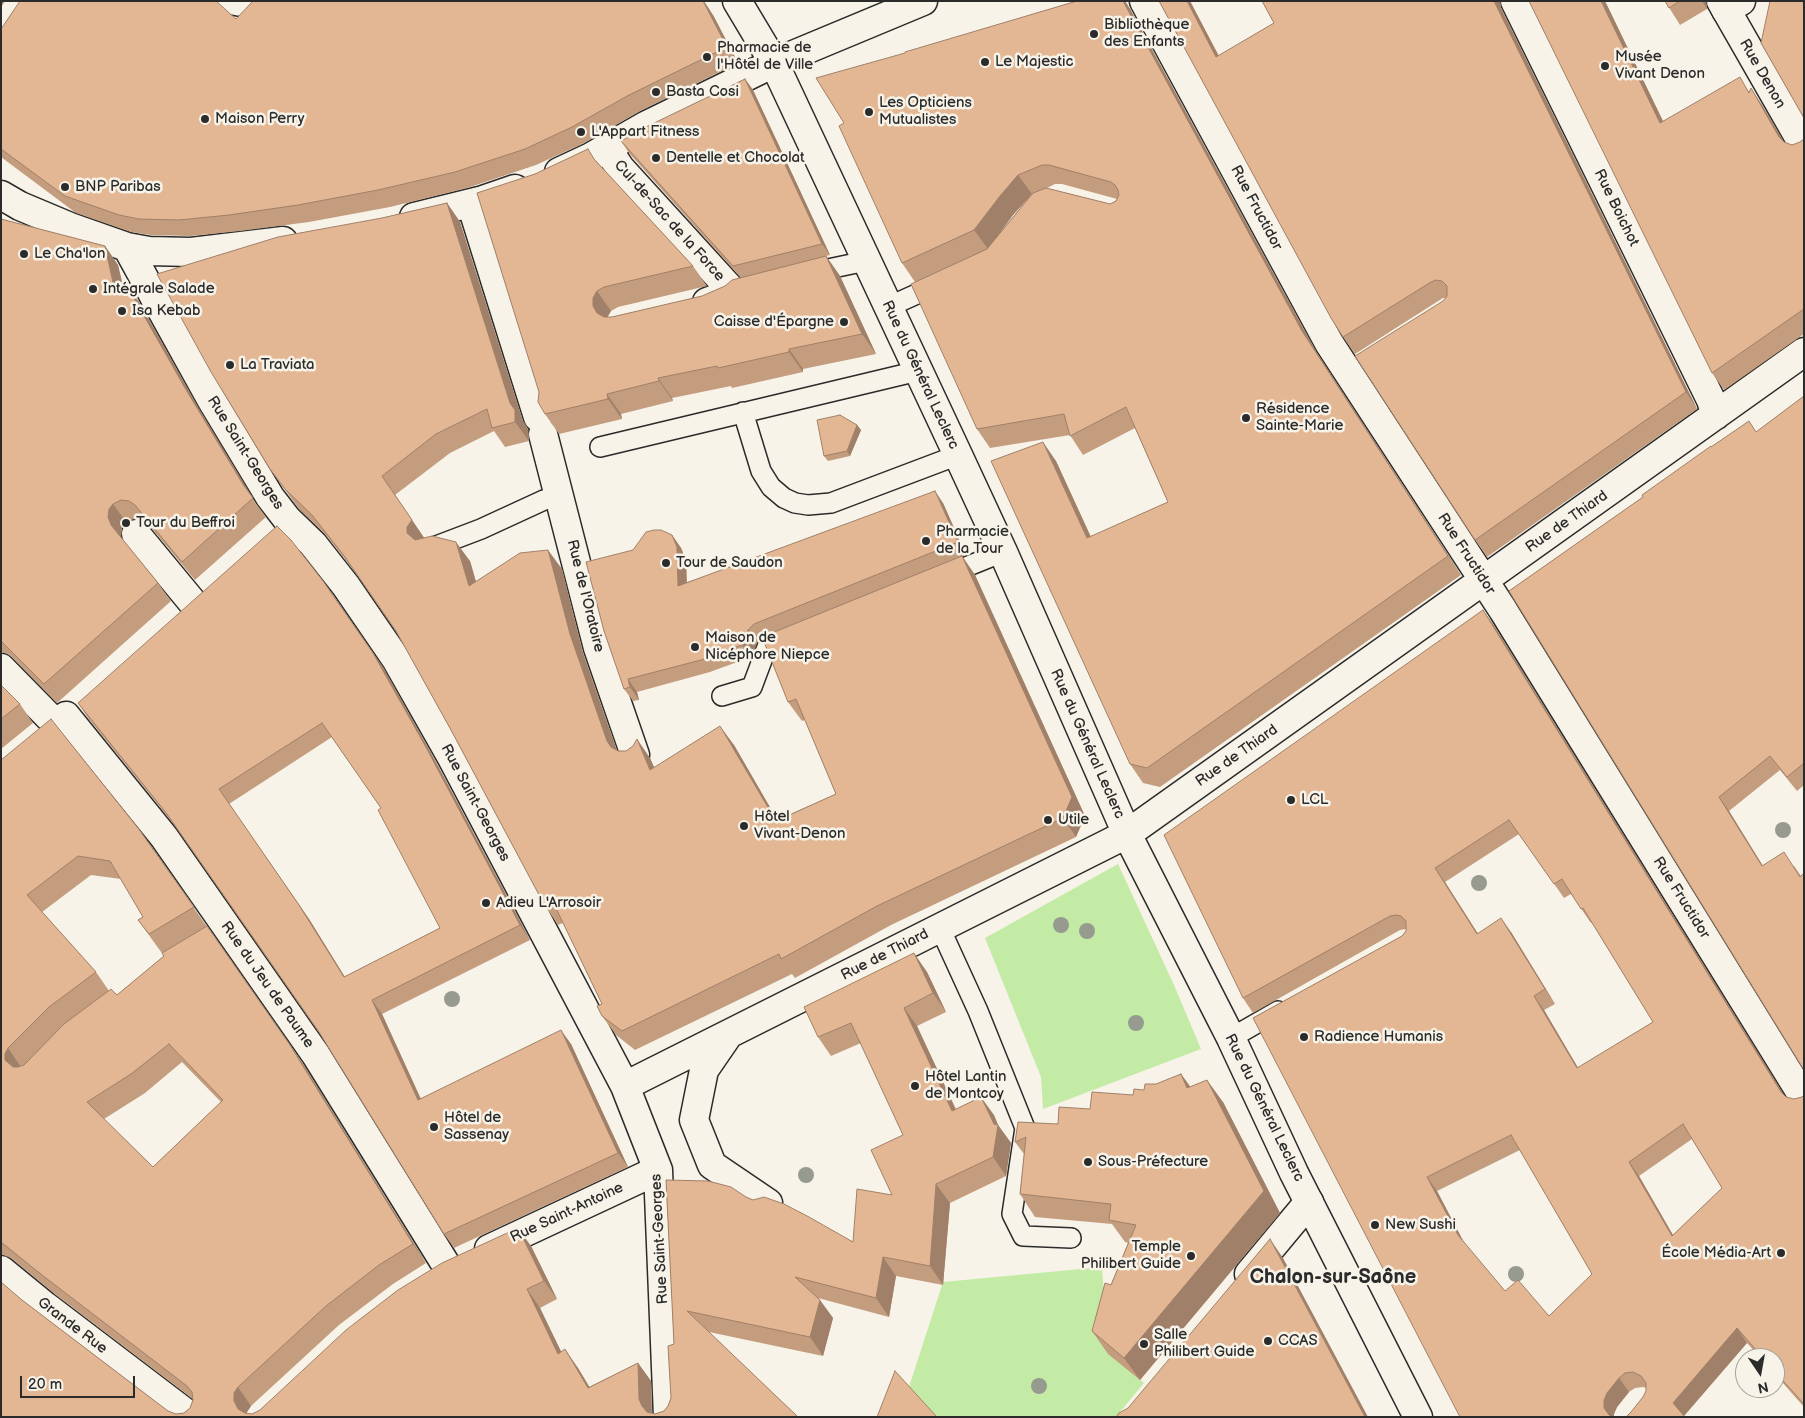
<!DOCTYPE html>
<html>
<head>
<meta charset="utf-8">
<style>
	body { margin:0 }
	#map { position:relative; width:1805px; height:1418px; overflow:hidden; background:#f7f3e8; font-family:"Balsamiq Sans",sans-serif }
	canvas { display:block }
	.frame { position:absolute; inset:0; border:2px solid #2b2b2b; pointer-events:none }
	.north { position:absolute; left:1735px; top:1348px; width:50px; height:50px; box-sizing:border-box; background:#f7f3e8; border:1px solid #a5a39c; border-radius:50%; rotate:168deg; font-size:14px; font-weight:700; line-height:20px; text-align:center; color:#2b2b2b }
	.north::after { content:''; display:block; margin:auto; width:18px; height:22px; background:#2b2b2b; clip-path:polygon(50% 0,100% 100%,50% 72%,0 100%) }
	.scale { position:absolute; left:20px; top:1376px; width:115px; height:22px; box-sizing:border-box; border:2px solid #2b2b2b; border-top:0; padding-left:6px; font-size:15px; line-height:18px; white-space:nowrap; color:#2b2b2b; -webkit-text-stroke:4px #f7f3e8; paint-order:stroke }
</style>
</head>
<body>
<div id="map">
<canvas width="1805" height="1418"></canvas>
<div class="frame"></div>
<div class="north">N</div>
<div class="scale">20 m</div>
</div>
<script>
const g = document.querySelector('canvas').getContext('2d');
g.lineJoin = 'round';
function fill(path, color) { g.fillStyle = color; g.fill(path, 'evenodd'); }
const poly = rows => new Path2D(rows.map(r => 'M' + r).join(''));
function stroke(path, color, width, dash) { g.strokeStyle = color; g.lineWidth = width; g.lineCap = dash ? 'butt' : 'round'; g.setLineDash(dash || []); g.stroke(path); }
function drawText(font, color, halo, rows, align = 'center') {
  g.font = font + ' "Balsamiq Sans",sans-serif'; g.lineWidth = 5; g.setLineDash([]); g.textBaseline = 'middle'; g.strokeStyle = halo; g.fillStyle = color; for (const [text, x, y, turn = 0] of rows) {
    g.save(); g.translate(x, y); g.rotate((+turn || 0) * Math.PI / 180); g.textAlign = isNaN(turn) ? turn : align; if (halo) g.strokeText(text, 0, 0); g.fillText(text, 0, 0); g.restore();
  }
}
fill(poly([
	[1118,864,1174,985,1201,1049,1043,1109,1041,1077,985,938],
	[1102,1267,1108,1353,1144,1383,1116,1417,933,1417,908,1390,943,1282]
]), '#c3eba6');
const service = poly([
	[213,1,238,6,263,1],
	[809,273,866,261],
	[888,307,939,284],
	[743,412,761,471,771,487,784,498,795,503,808,505,831,503,958,455],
	[600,447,918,371],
	[431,548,481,529,544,500,560,496],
	[946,575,1003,552],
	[722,696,752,687,767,647,791,637],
	[940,928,978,1011,1025,1128,1012,1214,1023,1236,1071,1238],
	[1231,1038,1278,1011]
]);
const pedestrian = poly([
	[1726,10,1741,1],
	[607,148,620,168,733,292,707,302],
	[559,172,591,157,647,125,774,63],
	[1,195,20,206,70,227,127,247,149,251,191,252,283,241],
	[471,203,538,417],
	[414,217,483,200,515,189],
	[127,247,155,298],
	[543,434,598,648,635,755],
	[136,534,193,603],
	[1,1270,45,1306,191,1417]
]);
const minor = poly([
	[1144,1,1329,343,1503,610,1804,1098],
	[1515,1,1711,400,1716,415],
	[1721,1,1804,146],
	[774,63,923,1],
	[155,298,211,399,270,497,287,519,313,544,346,586,396,659,451,756,625,1086,658,1170,668,1417],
	[1,668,56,724],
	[66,716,164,837,316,1055,448,1268],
	[726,1038,704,1070,694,1120,712,1165,768,1203],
	[625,1086,1127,834,1804,352],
	[489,1249,658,1170],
	[1249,1274,1309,1202]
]);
const secondary = poly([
	[737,1,774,63,958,455,1003,552,1127,834,1231,1038,1294,1173,1418,1417]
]);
stroke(service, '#2b2b2b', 22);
stroke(pedestrian, '#2b2b2b', 31);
stroke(minor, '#2b2b2b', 31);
stroke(secondary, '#2b2b2b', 31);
stroke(service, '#f7f3e8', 19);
stroke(pedestrian, '#f7f3e8', 28);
stroke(minor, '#f7f3e8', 28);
stroke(secondary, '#f7f3e8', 28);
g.fillStyle = '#979a8e';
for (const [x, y] of [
	[1783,830],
	[1479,883],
	[1061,925],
	[1087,931],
	[452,999],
	[1136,1023],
	[806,1175],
	[1516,1274],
	[1039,1386]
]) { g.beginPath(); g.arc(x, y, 8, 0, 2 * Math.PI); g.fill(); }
fill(poly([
	[1077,1,1125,1,1130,9,1315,350,1461,575,1160,787,1143,783,1130,764,1056,461,1091,537,1168,502,1135,428,1083,455,1070,435,990,448,977,429,915,282,902,263,844,123,905,53],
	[1055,184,1062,184,1117,199,1116,201,1110,204,1047,188],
	[1032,194,997,236,1013,215],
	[1159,1,1190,1,1219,56,1274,23,1262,1,1500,1,1501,8,1697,409,1487,557,1475,540,1443,301,1446,298,1443,298,1355,354,1343,337],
	[1605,1,1663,121,1750,91,1762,105,1784,142,1792,145,1800,142,1804,139,1804,334,1724,390,1712,373],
	[1665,1,1706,1,1707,9,1680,25],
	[713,15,738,63,640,111,584,143,536,165,467,188,390,207,309,222,240,231,190,236,151,235,131,232,76,213,1,157,1,29,236,19],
	[745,79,753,90,830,255,826,256,840,276,876,354,803,369,803,372,732,388,731,386,672,398,673,401,621,414,622,419,559,434,545,414,539,392,595,160,693,266,707,286,618,307,611,311,607,317,612,317,702,296,725,286,741,278,629,153,621,141],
	[447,203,460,222,523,421,528,429,529,441,505,447,494,431,450,453,395,495,424,538,470,561,476,582,562,569,583,653,617,750,650,758,654,768,734,745,777,820,836,794,805,720,802,721,788,702,763,637,757,643,751,657,710,672,637,692,639,700,633,701,624,689,633,550,672,535,681,548,686,560,687,582,943,503,966,555,962,556,975,575,1085,816,1076,837,891,925,795,978,792,974,635,1050,616,1035,602,1016,602,1004,563,923,558,925,545,906,451,730,396,631,356,573,325,534,299,509,270,469,382,218],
	[1,219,105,246,118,265,123,285,139,302,198,407,252,498,266,517,195,580,148,524,142,520,134,519,126,522,122,528,121,536,121,538,158,583,171,601,57,703,12,657,6,653,1,653],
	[1804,396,1804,785,1797,791,1780,770,1729,811,1763,866,1794,866,1801,876,1804,1070,1509,591,1643,497,1711,447,1756,432],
	[857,425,861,430,850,456,828,461,824,456],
	[1493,624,1784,1095,1786,1097,1794,1099,1802,1097,1804,1095,1804,1407,1775,1374,1775,1358,1761,1358,1747,1343,1684,1416,1631,1412,1643,1397,1646,1391,1646,1388,1643,1387,1635,1388,1629,1392,1617,1407,1614,1414,1253,1018,1402,936,1406,931,1406,929,1400,930,1253,1013,1243,998],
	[1519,834,1564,898,1571,894,1591,923,1592,923,1653,1022,1578,1068,1544,1010,1555,1004,1511,932,1478,934,1445,882],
	[1692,1139,1722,1188,1673,1235,1639,1176],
	[1520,1150,1592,1274,1549,1316,1505,1291,1464,1243,1437,1191],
	[383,667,437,764,530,940,382,1014,421,1099,571,1044,628,1167,454,1248,444,1234,319,1032,177,828,88,718,78,703],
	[332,737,381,808,440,928,345,977,309,919,229,804],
	[1,685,20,704,33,723,1,749],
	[1,760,138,828,303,1064,426,1263,393,1284,339,1325,251,1406,247,1412,247,1413,252,1414,260,1410,531,1246,557,1299,540,1308,561,1352,578,1368,589,1387,638,1363,651,1381,652,1413,655,1414,664,1411,668,1406,671,1398,674,1344,666,1180,746,1197,853,1242,892,1195,903,1135,861,1043,831,1056,818,1037,927,972,946,1012,917,1026,956,1109,994,1115,998,1125,1011,1143,1006,1176,950,1203,943,1285,896,1276,889,1317,818,1298,833,1318,823,1356,709,1332,798,1417,1,1417,22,1300,168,1411,176,1414,184,1413,190,1408,193,1399,55,1294,11,1258,3,1255,1,1255],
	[91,875,121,879,143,917,138,920,164,956,117,995,109,991,96,972,42,912],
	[182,1062,221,1102,153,1167,104,1119,145,1093],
	[1181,1074,1190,1087,1223,1102,1280,1213,1140,1380,1108,1354,1092,1331,1128,1243,1125,1242,1112,1224,1035,1217,1020,1194,1024,1154,1015,1142,1090,1109,1133,1095]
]), '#c49d7f');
fill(poly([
	[1,1,5,1,1,7],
	[703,1,704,1,713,15,738,63,727,47],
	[1123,1,1125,1,1130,9,1315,350,1461,575,1448,556,1302,331],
	[1187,1,1190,1,1228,74,1216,57],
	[1494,1,1500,1,1501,8,1697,409,1686,392],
	[1601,1,1605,1,1672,140,1660,123],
	[1702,1,1706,1,1707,9],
	[745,79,753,90,830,255,822,244],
	[1751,88,1762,105,1791,154,1779,137],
	[1018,175,1032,194,1013,215,988,249,974,230,1000,196],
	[447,203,460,222,523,421,528,429,529,441,515,422],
	[105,246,118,265,127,306,114,287],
	[826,256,840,276,876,354,862,334],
	[126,284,139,302,198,407,253,498,244,486,185,388],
	[597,291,611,311,607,318,607,326,597,313,593,306,593,298],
	[789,349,803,369,803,372,789,352],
	[658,378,672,398,673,401,659,381],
	[607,394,621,414,622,419,608,399],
	[857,425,861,430,850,456,847,451],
	[1043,442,1056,461,1100,557,1087,538],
	[382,476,425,539,420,546,407,533],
	[935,491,943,503,966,555,958,542],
	[113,504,126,522,122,528,121,536,124,544,111,525,108,517,109,509],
	[672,535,681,548,686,560,687,598,678,586],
	[456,542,470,561,483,606,469,586],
	[548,550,562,569,583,653,620,760,607,741,570,634],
	[962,556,975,575,1085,816,1076,837,1063,818],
	[323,581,383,667,437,764,530,940,520,925],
	[1483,610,1493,624,1791,1106,1781,1092],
	[748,630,757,643,751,657,742,645],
	[628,679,637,692,639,700,630,687],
	[720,726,734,745,789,840,776,821],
	[637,739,650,758,664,789,650,770],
	[1719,797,1729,811,1772,881,1762,866],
	[229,804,309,919,354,992,344,977],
	[1435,868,1445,882,1487,948,1477,934],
	[1501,918,1511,932,1555,1004,1545,989],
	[207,926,303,1064,426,1263,413,1244],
	[914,953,927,972,946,1012,933,993],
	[1534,996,1544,1010,1587,1083,1577,1068],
	[372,1000,382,1014,428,1115,418,1100],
	[904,1008,917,1026,965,1130,952,1111],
	[561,1030,571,1044,628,1167,618,1153],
	[8,1048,21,1067,18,1073,5,1060,5,1054],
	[1181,1074,1197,1096,1187,1088],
	[1207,1080,1223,1102,1280,1213,1140,1380,1124,1358],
	[981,1097,994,1115,998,1125,1011,1143,1006,1176,993,1157,994,1124],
	[1629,1162,1639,1176,1682,1251,1672,1236],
	[1427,1177,1437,1191,1468,1250,1458,1235],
	[936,1184,950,1203,943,1285,930,1266],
	[518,1228,531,1246,557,1299,544,1281],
	[1270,1239,1283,1258,1368,1417,1365,1417],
	[883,1257,896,1276,889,1317,876,1298],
	[527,1289,540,1308,571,1372,558,1354],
	[820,1300,833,1318,823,1356,810,1337],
	[1737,1328,1747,1343,1683,1417,1673,1403],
	[565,1349,578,1368,601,1406,588,1388],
	[638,1363,651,1381,652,1417,642,1406,639,1399],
	[1619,1378,1629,1392,1617,1407,1614,1414,1614,1417,1610,1417,1604,1408,1604,1400,1607,1393],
	[238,1387,251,1406,247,1412,247,1417,238,1409,234,1401,234,1393]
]), '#a08068');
const building = poly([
	[20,1,216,1,236,19,253,1,703,1,727,47,629,95,572,127,525,149,455,172,378,190,298,205,229,215,179,220,139,219,119,215,65,196,1,149,1,29,20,1],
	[1077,1,1123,1,1302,331,1448,556,1147,768,1130,764,991,461,1043,442,1087,538,1168,502,1126,407,1070,436,1064,414,977,429,911,284,987,249,1033,193,1046,188,1110,204,1116,201,1119,195,1118,190,1115,185,1111,182,1049,165,1042,165,1018,175,1000,196,974,230,902,263,839,126,844,123,816,78,905,53,905,52,1077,1],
	[1159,1,1187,1,1216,57,1274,23,1262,1,1494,1,1686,392,1475,540,1355,356,1443,301,1447,296,1447,286,1442,281,1436,280,1431,282,1343,337,1331,318,1159,1],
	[1529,1,1601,1,1660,123,1740,77,1749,93,1751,88,1779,137,1784,142,1792,145,1800,142,1804,139,1804,309,1712,373,1529,1],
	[1665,1,1680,1,1669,8,1665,1],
	[1770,1,1804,1,1804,118,1761,43,1770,1],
	[745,79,822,244,733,266,621,141,646,127,745,79],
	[588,149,594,159,693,266,604,287,597,291,593,298,593,306,597,313,604,317,612,317,702,296,725,286,732,280,826,256,862,334,789,349,789,352,718,368,717,366,658,378,659,381,607,394,608,399,545,414,538,402,539,392,477,193,535,174,588,149],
	[447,203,510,403,515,410,515,422,492,428,487,409,436,434,382,476,412,520,407,527,407,533,415,540,432,536,456,542,469,586,520,553,548,550,570,634,607,741,611,747,618,751,626,751,633,746,637,739,650,770,720,726,776,821,836,794,796,699,788,702,762,637,962,556,1072,797,1063,818,877,906,781,959,779,954,622,1031,602,1016,597,1006,602,1004,553,902,545,906,451,730,396,631,345,557,312,515,285,489,270,469,211,372,157,274,278,237,382,218,447,203],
	[1,219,105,246,114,287,126,284,185,388,244,486,253,498,182,562,135,505,129,501,121,500,113,504,109,509,108,517,111,525,158,583,44,684,1,641,1,219],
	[1804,396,1804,763,1787,777,1770,756,1719,797,1762,866,1784,852,1800,877,1804,873,1804,1070,1509,591,1643,497,1642,495,1711,446,1711,447,1749,421,1756,432,1804,396],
	[840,415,857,425,847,451,824,456,817,420,840,415],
	[935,491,958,542,754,624,748,630,742,645,701,660,628,679,630,687,624,689,604,631,586,562,633,550,646,532,654,530,661,530,672,535,677,547,678,586,935,491],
	[277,526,291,540,323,581,373,653,427,749,520,925,372,1000,418,1100,561,1030,618,1153,444,1234,319,1032,167,814,78,703,277,526],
	[322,723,381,808,378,810,440,928,344,977,299,905,219,789,322,723],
	[1483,610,1781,1092,1786,1097,1794,1099,1802,1097,1804,1095,1804,1404,1775,1372,1775,1358,1763,1358,1737,1328,1673,1403,1685,1417,1626,1417,1631,1412,1643,1397,1646,1391,1646,1383,1641,1376,1633,1372,1625,1373,1619,1378,1607,1393,1604,1400,1604,1408,1609,1415,1614,1417,1460,1417,1253,1018,1402,936,1406,931,1406,921,1401,916,1396,915,1390,916,1243,998,1164,835,1483,610],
	[1509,820,1554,884,1562,879,1581,909,1583,908,1653,1022,1577,1068,1534,996,1545,989,1501,918,1477,934,1435,868,1509,820],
	[1683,1124,1722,1188,1672,1236,1629,1162,1683,1124],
	[1511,1135,1592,1274,1549,1316,1518,1280,1505,1291,1458,1235,1427,1177,1511,1135],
	[1,685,20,704,1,719,1,685],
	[51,719,138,828,194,907,149,934,138,920,143,917,110,861,78,856,27,895,96,972,49,1007,8,1048,5,1054,5,1060,13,1067,18,1067,24,1065,64,1024,111,989,117,995,164,956,162,953,207,926,290,1045,413,1244,379,1265,326,1306,238,1387,234,1393,234,1401,238,1409,245,1413,252,1414,260,1410,346,1330,398,1290,442,1263,518,1228,544,1281,527,1289,558,1354,565,1349,588,1388,638,1363,639,1399,642,1406,647,1412,655,1414,664,1411,668,1406,671,1398,668,1346,674,1344,666,1180,708,1181,731,1187,746,1197,753,1200,764,1197,784,1204,809,1217,853,1242,857,1189,892,1195,871,1150,903,1135,851,1023,818,1037,804,1007,914,953,933,993,904,1008,952,1111,981,1097,994,1124,998,1125,993,1157,936,1184,930,1266,883,1257,876,1298,795,1277,820,1300,810,1337,687,1311,798,1417,1,1417,1,1282,22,1300,168,1411,176,1414,184,1413,190,1408,193,1400,192,1392,187,1386,42,1275,1,1242,1,760,51,719],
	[169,1044,223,1100,153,1167,87,1102,131,1074,169,1044],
	[1181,1074,1187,1088,1207,1080,1264,1191,1124,1358,1092,1331,1105,1283,1111,1285,1136,1225,1109,1220,1111,1204,1020,1194,1026,1137,1015,1142,1018,1122,1058,1124,1059,1107,1090,1109,1092,1092,1133,1095,1134,1089,1144,1090,1145,1084,1156,1084,1181,1074],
	[1270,1239,1365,1417,1116,1417,1119,1413,1128,1408,1270,1239],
	[895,1371,937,1417,877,1417,895,1371]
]);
fill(building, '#e4b794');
stroke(building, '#a08068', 1);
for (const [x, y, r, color] of [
	[1094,34,5,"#2b2b2b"],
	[707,57,5,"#2b2b2b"],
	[985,62,5,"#2b2b2b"],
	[1605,66,5,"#2b2b2b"],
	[656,92,5,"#2b2b2b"],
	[869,112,5,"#2b2b2b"],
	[205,119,5,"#2b2b2b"],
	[581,132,5,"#2b2b2b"],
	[656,158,5,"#2b2b2b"],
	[65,187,5,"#2b2b2b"],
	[24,254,5,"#2b2b2b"],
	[93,289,5,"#2b2b2b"],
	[122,311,5,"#2b2b2b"],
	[844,322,5,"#2b2b2b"],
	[230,365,5,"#2b2b2b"],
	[1246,418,5,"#2b2b2b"],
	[126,523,5,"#2b2b2b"],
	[926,541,5,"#2b2b2b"],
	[666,563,5,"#2b2b2b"],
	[695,647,5,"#2b2b2b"],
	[1291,800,5,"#2b2b2b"],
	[1048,820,5,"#2b2b2b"],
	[744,826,5,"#2b2b2b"],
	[486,903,5,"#2b2b2b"],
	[1304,1037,5,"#2b2b2b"],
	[915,1086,5,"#2b2b2b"],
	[434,1127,5,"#2b2b2b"],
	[1088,1162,5,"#2b2b2b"],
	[1375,1225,5,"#2b2b2b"],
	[1781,1253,5,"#2b2b2b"],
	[1191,1256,5,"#2b2b2b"],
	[1268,1341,5,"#2b2b2b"],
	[1144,1344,5,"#2b2b2b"]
]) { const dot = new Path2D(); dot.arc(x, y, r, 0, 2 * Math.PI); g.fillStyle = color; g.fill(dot); stroke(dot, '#f7f3e8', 2); }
drawText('15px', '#2b2b2b', '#f7f3e8', [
	["Bibliothèque",1104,25],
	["des Enfants",1104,42],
	["Pharmacie de",717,48],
	["l'Hôtel de Ville",717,65],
	["Musée",1615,57],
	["Vivant Denon",1615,74],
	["Le Majestic",995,62],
	["Basta Cosi",666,92],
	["Les Opticiens",879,103],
	["Mutualistes",879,120],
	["Maison Perry",215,119],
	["L'Appart Fitness",591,132],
	["Dentelle et Chocolat",666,158],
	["BNP Paribas",75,187],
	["Le Cha'lon",34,254],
	["Intégrale Salade",103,289],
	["Isa Kebab",132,311],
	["Caisse d'Épargne",834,322,"right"],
	["La Traviata",240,365],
	["Résidence",1256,409],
	["Sainte-Marie",1256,426],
	["Tour du Beffroi",136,523],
	["Pharmacie",936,532],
	["de la Tour",936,549],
	["Tour de Saudon",676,563],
	["Maison de",705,638],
	["Nicéphore Niepce",705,655],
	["LCL",1301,800],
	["Hôtel",754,817],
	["Vivant-Denon",754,834],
	["Utile",1058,820],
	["Adieu L'Arrosoir",496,903],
	["Radience Humanis",1314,1037],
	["Hôtel Lantin",925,1077],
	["de Montcoy",925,1094],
	["Hôtel de",444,1118],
	["Sassenay",444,1135],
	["Sous-Préfecture",1098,1162],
	["New Sushi",1385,1225],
	["Temple",1181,1247,"right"],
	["Philibert Guide",1181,1264,"right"],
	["École Média-Art",1771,1253,"right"],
	["Salle",1154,1335],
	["Philibert Guide",1154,1352],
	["CCAS",1278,1341]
], 'left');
drawText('15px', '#2b2b2b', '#f7f3e8', [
	["Rue Denon",1762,74,60],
	["Rue Fructidor",1256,208,62],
	["Rue Boichot",1616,208,64],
	["Cul-de-Sac de la Force",669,221,48],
	["Rue du Général Leclerc",920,375,65],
	["Rue Saint-Georges",245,453,58],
	["Rue de Thiard",1567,522,-35],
	["Rue Fructidor",1466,554,57],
	["Rue de l'Oratoire",585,596,76],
	["Rue du Général Leclerc",1087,744,66],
	["Rue de Thiard",1237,756,-35],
	["Rue Saint-Georges",475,803,62],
	["Rue Fructidor",1681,898,58],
	["Rue de Thiard",885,955,-27],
	["Rue du Jeu de Paume",267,985,55],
	["Rue du Général Leclerc",1264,1108,64],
	["Rue Saint-Antoine",567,1213,-25],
	["Rue Saint-Georges",660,1239,-93],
	["Grande Rue",72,1326,37]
]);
drawText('bold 20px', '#2b2b2b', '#f7f3e8', [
	["Chalon-sur-Saône",1333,1278]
]);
</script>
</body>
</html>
